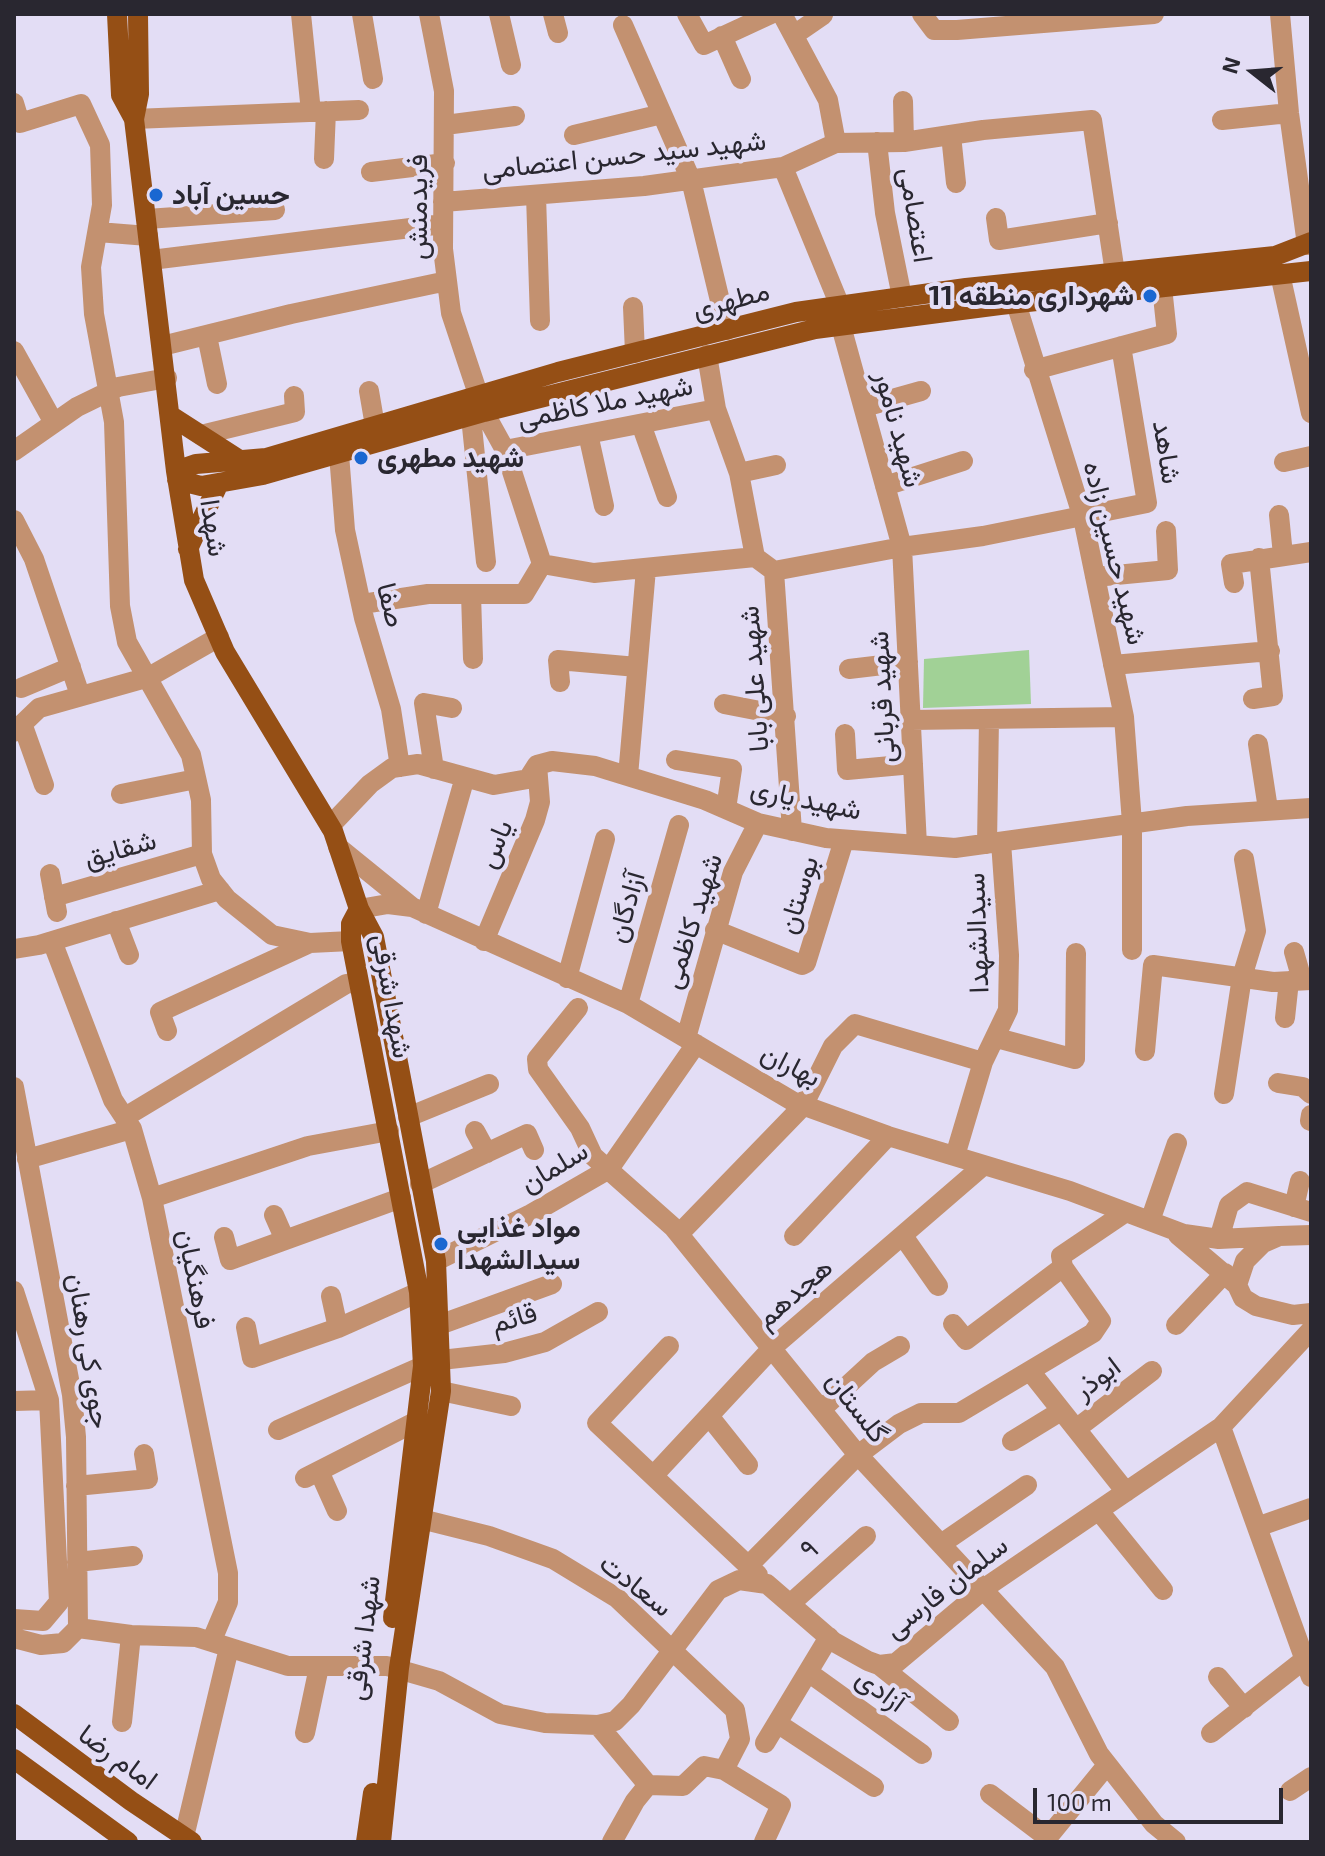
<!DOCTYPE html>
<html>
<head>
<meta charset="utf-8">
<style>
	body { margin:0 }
	#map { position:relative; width:1325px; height:1856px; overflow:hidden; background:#e3ddf5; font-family:"Exo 2",sans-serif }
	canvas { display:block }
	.frame { position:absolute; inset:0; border:16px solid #292730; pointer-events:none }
	.north { position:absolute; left:1213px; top:32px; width:80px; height:80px; -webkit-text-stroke:6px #e3ddf5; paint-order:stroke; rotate:287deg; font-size:22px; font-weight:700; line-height:32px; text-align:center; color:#292730 }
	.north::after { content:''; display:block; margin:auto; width:28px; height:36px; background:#292730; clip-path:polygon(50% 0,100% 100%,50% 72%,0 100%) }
	.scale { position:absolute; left:1033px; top:1788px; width:250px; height:36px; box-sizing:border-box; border:4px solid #292730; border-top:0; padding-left:10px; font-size:24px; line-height:28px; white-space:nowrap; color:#292730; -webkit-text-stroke:6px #e3ddf5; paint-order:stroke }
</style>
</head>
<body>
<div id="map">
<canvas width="1325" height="1856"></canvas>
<div class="frame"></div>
<div class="north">N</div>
<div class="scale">100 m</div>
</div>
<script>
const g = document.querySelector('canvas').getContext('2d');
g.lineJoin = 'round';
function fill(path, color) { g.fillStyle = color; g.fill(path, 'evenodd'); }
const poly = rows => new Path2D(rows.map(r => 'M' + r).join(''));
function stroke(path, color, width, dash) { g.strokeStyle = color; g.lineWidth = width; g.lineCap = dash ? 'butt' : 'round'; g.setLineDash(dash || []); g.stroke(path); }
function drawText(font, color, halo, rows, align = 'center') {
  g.font = font + ' "Exo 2",Vazirmatn,sans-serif'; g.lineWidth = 8; g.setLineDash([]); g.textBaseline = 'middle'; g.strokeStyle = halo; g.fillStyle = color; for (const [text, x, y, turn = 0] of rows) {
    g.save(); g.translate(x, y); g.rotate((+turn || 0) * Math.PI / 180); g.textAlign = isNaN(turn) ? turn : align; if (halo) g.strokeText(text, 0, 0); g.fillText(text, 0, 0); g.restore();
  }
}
fill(poly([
	[1029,650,1031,704,923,708,924,659]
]), '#a1d196');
stroke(poly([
	[301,14,311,112],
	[362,14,373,79],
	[499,14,511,65],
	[553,14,558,33],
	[687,14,704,45,771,14],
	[782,14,828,100,836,143],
	[922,14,934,30,957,30,1154,14],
	[1280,14,1289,113,1307,245],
	[623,25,691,180,727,330],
	[794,35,823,15],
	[722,36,741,79],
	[903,101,904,142],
	[14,103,20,123,81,104,100,145,102,205,91,267,94,314,114,422,120,606,127,642,191,755,201,800,202,854,211,879,227,899,272,935,310,943,351,941],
	[134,119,359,110],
	[1222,120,1289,113],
	[445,125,515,116],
	[574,135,662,114],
	[951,135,956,183],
	[877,142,885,213,902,297],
	[324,159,326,111],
	[783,167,840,306],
	[371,172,445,163],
	[536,195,540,321],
	[443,202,644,186,783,167,836,143,904,142,983,130,1092,120,1115,273],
	[996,218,999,240,1108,223],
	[147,219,275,210],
	[98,232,148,236],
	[151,260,443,224],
	[1280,274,1311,413],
	[1016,303,1083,518,1124,717,1132,823,1132,950],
	[633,307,635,353],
	[841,326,902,547,917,845],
	[207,336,217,384],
	[162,346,291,314,447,281],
	[14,351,54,423],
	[707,355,716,409,739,473,755,557,774,571,902,547,983,536,1147,503,1121,346],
	[1034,370,1167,334,1162,287],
	[369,391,375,426],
	[864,407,921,391],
	[471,417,486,562],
	[641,424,667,497],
	[588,434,604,506],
	[201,435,295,412,294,396],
	[505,450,716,409],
	[14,451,77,407,118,387,167,378],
	[339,454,345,530,364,618,391,709,400,767],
	[1284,462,1311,456],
	[739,473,776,465],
	[885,486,963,461],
	[1279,515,1283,555],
	[14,520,34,559,80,695],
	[542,564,594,573,755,557],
	[774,571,792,831],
	[1095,577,1168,570,1166,531],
	[1234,583,1231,564,1311,552],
	[471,594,473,659],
	[362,604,428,594,524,594,542,564,505,450,484,412,451,313,443,249,444,91,429,14],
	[1113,665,1270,651],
	[849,669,908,662],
	[560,682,558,660,637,667],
	[21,688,71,667],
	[1253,699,1273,696,1259,558],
	[724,704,786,716],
	[911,720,1124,717],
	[23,726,44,785],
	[14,732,39,708,149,677,219,637],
	[845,734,847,770,913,764],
	[1258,744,1268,809],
	[676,760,732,769,726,809],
	[434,769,424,703,452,708],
	[628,776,646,569],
	[121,794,196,779],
	[330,826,370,784,392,768,418,764,494,785,528,779,537,765,552,761,595,766,705,800,758,823,826,838,955,848,1187,816,1311,808],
	[987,844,989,719],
	[338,847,412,907,628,1004,794,1102,888,1136,1070,1191,1184,1234,1219,1239,1279,1236],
	[50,874,57,912],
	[54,897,202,854],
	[359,909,388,904,412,907],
	[426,914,465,777],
	[116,921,129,955],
	[715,930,802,965,806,963,844,840],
	[52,941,113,1100,132,1129,152,1198,228,1573,228,1602,212,1640],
	[484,941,535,820,540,802,537,765],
	[14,949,39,945,220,890],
	[1294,952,1302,980],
	[567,978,605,839],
	[628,1004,679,825],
	[578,1008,537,1059,538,1069,580,1128,593,1156,673,1227,858,1455,1055,1667,1099,1754,1154,1824,1176,1842],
	[1285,1018,1289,981],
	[167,1031,160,1012,310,943],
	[686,1038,733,872,758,823],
	[997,1038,1075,1059,1076,953],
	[1145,1051,1153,965,1273,982,1311,980],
	[1278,1083,1303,1087,1311,1094],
	[14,1087,72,1395,76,1437,78,1628,63,1643,41,1645,14,1638],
	[1224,1094,1242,977,1256,931,1244,859],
	[125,1117,346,984,358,982],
	[408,1117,489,1084],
	[1310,1121,1311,1115],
	[475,1131,487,1153],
	[955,1156,983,1062,1008,1010,1009,955,1001,842],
	[27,1159,132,1129],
	[420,1184,527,1134,534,1150],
	[152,1198,308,1146,389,1131],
	[1294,1207,1300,1181],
	[274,1215,285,1240],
	[1150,1221,1177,1143],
	[679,1234,803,1106,833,1046,855,1024,983,1062],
	[1178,1235,1237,1285],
	[1311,1235,1279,1236,1263,1243,1245,1261,1237,1285,1243,1298,1256,1306,1293,1315,1311,1313],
	[794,1236,888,1136],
	[903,1236,938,1286],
	[224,1237,230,1260,401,1198],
	[1219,1239,1229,1205,1247,1192,1311,1212],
	[436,1261,531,1214,609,1169,696,1044],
	[14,1291,49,1400,59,1602,43,1621,14,1619],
	[331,1296,338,1328],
	[953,1324,966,1340,1063,1267],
	[439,1325,552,1284],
	[1176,1325,1225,1273],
	[246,1327,252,1358,338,1328,419,1292],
	[669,1346,597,1423,758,1575],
	[441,1360,504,1353,545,1342,598,1312],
	[1030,1371,1126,1492],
	[441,1391,511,1406],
	[14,1401,49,1400],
	[823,1408,873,1362,900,1346],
	[709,1416,748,1465],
	[1221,1427,1311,1677],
	[1076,1429,1152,1371],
	[278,1430,423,1366],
	[1012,1441,1061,1411],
	[319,1471,337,1511],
	[653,1476,773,1347,984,1165],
	[305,1478,419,1420],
	[76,1486,148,1479,144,1454],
	[1099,1511,1163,1590],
	[421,1519,489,1536,553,1559,617,1598,735,1710,740,1739,724,1770],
	[1257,1527,1311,1508],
	[941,1544,1027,1485],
	[77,1562,133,1556],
	[749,1565,858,1455,899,1424,921,1413,959,1413,1093,1333,1101,1321,1063,1267,1061,1256,1126,1212],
	[790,1604,866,1536],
	[78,1628,131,1635,196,1637,288,1666,387,1666,439,1681,500,1714,545,1723,598,1725,615,1721,631,1705,718,1590,739,1580,767,1584,834,1642,868,1661,879,1665,896,1663,989,1585,1221,1427,1311,1330],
	[879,1665,949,1721],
	[808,1672,922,1754],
	[1218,1677,1244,1708],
	[122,1722,131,1635],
	[777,1723,874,1787],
	[598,1725,648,1785],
	[305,1733,319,1667],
	[1211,1733,1305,1659],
	[765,1743,829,1637],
	[1290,1791,1311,1777],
	[990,1794,1048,1838],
	[184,1837,229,1648],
	[612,1842,635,1801,648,1785,683,1786,704,1766,724,1770,781,1805,764,1842],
	[1044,1842,1107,1765]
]), '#c39170', 20);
stroke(poly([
	[117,14,121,95,134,119],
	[138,14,139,94,134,119,176,471,194,580,225,652,333,831,359,909,374,937,436,1261,441,1391,399,1668,381,1842],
	[171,416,241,461],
	[176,471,196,464,266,458,558,372,796,312,966,288,1275,256,1311,242],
	[177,480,201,486,263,475,484,412,815,329,1000,305,1311,271],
	[188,549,218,485],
	[359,909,351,924,351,941,419,1292,423,1366,393,1618],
	[14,1714,131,1801,192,1842],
	[14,1759,128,1842],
	[366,1842,373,1793]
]), '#954f15', 20);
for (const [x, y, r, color] of [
	[156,195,8,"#1a67d1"],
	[1150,296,8,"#1a67d1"],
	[361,458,8,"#1a67d1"],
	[441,1244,8,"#1a67d1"]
]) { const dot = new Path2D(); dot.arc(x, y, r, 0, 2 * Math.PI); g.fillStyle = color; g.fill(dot); stroke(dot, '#e3ddf5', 3); }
drawText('28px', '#292730', '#e3ddf5', [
	["شهید سید حسن اعتصامی",624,155,-6],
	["فریدمنش",418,207,-90],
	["اعتصامی",916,215,81],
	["مطهری",731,300,-15],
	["شهید ملا کاظمی",605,402,-11],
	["شهید نامور",899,429,75],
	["شاهد",1167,452,81],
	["شهدا",214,528,81],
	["شهید حسین زاده",1115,553,76],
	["صفا",391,605,76],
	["شهید علی بابا",754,679,-94],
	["شهید قربانی",882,697,-93],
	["شهید یاری",806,799,12],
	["یاس",495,844,-67],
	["شقایق",120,849,-16],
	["بوستان",798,895,-73],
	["آزادگان",626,907,-74],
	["شهید کاظمی",692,921,-72],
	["سیدالشهدا",977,933,-92],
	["شهدا شرقی",392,996,80],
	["بهاران",791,1065,27],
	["سلمان",554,1167,-31],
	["فرهنگیان",196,1279,79],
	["هجدهم",794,1293,-41],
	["قائم",514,1318,-16],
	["جوی کی رهنان",89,1351,81],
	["ابوذر",1097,1378,-37],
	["گلستان",857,1407,52],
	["۹",809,1549,-42],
	["سعادت",636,1585,38],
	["سلمان فارسی",946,1587,-38],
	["شهدا شرقی",363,1638,-83],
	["آزادی",881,1690,36],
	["امام رضا",118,1757,36]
]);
drawText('bold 28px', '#292730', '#e3ddf5', [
	["حسین آباد",172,195],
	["شهرداری منطقه 11",1134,296,"right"],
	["شهید مطهری",377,458],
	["مواد غذایی",457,1228],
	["سیدالشهدا",457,1260]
], 'left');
</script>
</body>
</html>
